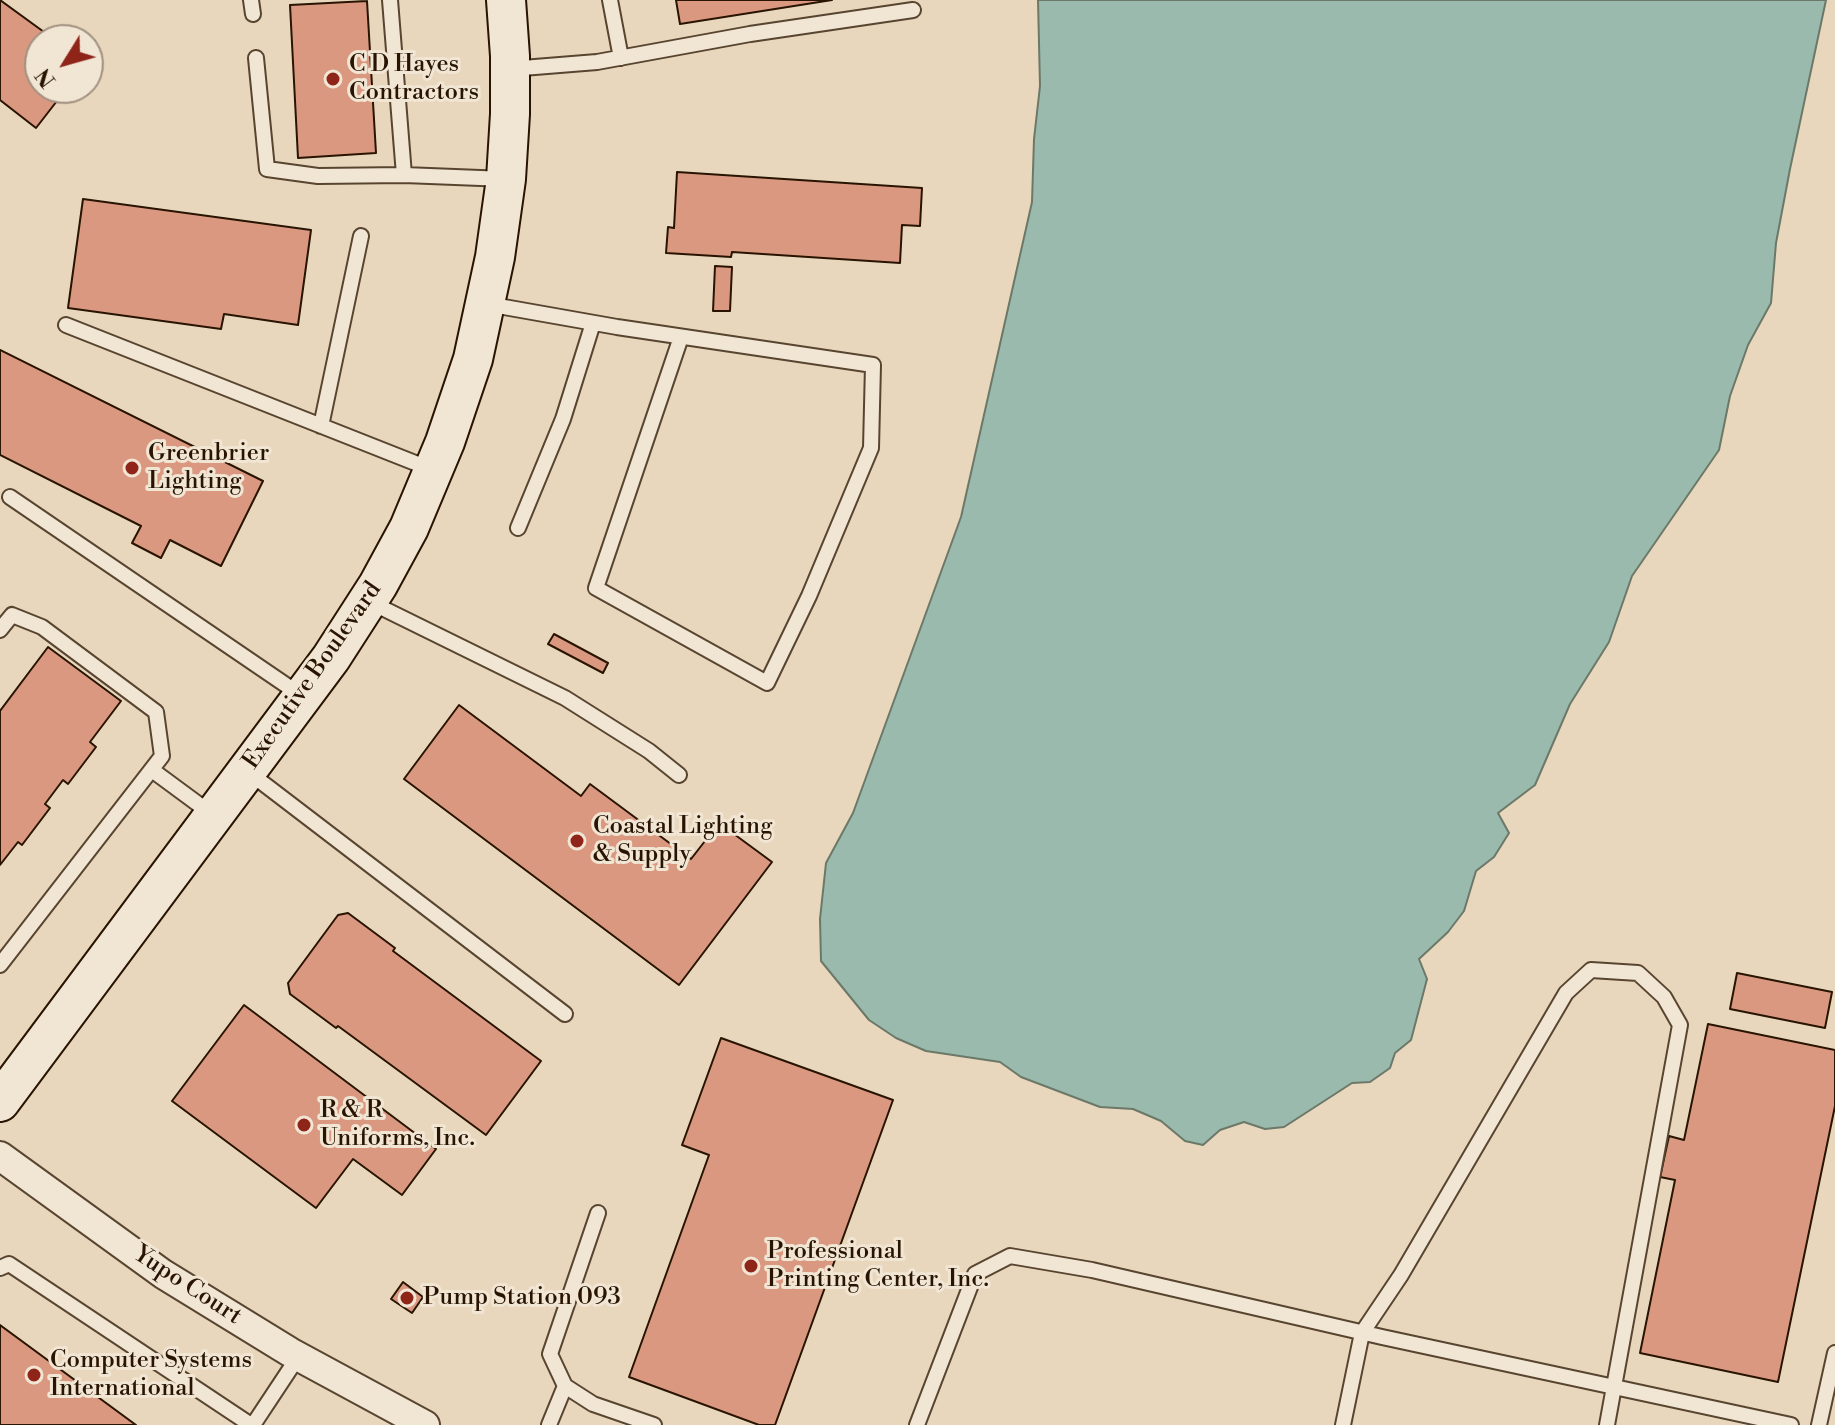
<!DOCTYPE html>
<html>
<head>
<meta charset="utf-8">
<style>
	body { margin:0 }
	#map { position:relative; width:1835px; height:1425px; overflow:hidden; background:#e9d7bd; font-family:"Libre Bodoni",serif }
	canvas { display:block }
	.north { position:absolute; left:24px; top:24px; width:80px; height:80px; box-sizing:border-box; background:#f1e5d4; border:2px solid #a19180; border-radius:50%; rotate:233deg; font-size:22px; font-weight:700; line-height:32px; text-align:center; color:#281401 }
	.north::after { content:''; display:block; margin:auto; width:28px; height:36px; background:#8f2418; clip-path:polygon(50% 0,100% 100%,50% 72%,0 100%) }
</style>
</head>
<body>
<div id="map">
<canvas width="1835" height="1425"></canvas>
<div class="north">N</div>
</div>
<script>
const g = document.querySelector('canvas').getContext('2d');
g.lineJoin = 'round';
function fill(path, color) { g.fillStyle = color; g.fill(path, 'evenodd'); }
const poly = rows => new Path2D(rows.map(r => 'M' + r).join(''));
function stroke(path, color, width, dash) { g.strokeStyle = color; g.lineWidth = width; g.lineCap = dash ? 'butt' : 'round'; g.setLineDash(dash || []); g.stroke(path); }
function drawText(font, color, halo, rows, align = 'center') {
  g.font = font + ' "Libre Bodoni",serif'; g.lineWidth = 6; g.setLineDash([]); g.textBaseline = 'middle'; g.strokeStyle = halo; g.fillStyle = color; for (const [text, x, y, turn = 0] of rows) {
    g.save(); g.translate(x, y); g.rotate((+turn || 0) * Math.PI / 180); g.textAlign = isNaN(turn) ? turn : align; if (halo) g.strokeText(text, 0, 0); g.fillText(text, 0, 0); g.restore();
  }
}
const water = poly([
	[1038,0,1826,0,1790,169,1776,243,1771,303,1748,345,1730,396,1719,450,1632,576,1609,642,1570,704,1535,785,1498,813,1509,833,1494,857,1476,871,1464,911,1448,932,1419,959,1427,979,1411,1040,1395,1053,1390,1068,1370,1082,1352,1083,1284,1127,1265,1129,1244,1122,1220,1130,1203,1145,1185,1141,1161,1121,1133,1109,1100,1107,1021,1077,1000,1062,926,1051,896,1038,869,1020,821,961,820,919,826,863,853,813,961,517,1032,202,1034,139,1040,86,1038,0]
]);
fill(water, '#99baac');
stroke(water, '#6c7868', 2);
const building = poly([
	[0,0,55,40,40,40,40,88,67,88,36,128,0,100,0,0],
	[676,0,832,0,680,24,676,0],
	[367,1,376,153,298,158,290,5,367,1],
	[677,172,922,188,920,226,902,225,900,263,732,252,731,257,666,253,668,227,674,228,677,172],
	[83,199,311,230,298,325,224,314,221,329,68,308,83,199],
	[715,266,732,267,730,311,713,311,715,266],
	[0,350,263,481,221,566,170,540,161,558,132,543,141,526,0,455,0,350],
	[554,634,608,663,603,673,548,644,554,634],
	[48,647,121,701,90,742,96,747,68,784,63,780,45,804,50,808,22,845,18,842,0,865,0,711,48,647],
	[459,705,581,796,590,784,691,859,719,823,772,862,679,985,404,779,459,705],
	[348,913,395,948,393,951,541,1061,486,1135,338,1026,336,1028,290,994,288,983,338,915,348,913],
	[1737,973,1832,992,1825,1028,1730,1009,1737,973],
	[244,1005,436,1149,402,1195,353,1159,316,1208,172,1101,244,1005],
	[1708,1024,1835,1050,1835,1106,1778,1382,1640,1353,1675,1180,1660,1177,1669,1136,1684,1140,1708,1024],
	[721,1038,893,1100,775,1425,759,1425,629,1377,709,1155,682,1145,721,1038],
	[403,1282,423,1297,412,1313,391,1299,403,1282],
	[0,1325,136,1425,0,1425,0,1325]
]);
fill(building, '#da9881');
stroke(building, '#281401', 2);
const lane = poly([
	[251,0,253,14],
	[390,0,404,175],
	[610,0,621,58],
	[256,58,267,169,318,176,404,175,506,179],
	[510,69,597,62,750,34,913,10],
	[487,304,617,327,873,365,871,448,809,596,767,683,596,588,681,337],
	[66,325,433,470],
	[321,426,361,236],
	[10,497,302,696],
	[518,528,563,419,593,323],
	[368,601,565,698,649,751,679,775],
	[0,630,12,615,42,627,156,712,162,756,0,965],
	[152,770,213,815],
	[247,771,565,1014],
	[598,1213,550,1354,565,1386,593,1404,654,1425],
	[0,1268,9,1264,251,1425],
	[253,1425,298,1357],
	[549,1425,565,1386],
	[917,1425,975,1274,1010,1256,1092,1270,1382,1337,1791,1425],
	[1343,1425,1362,1333,1401,1275,1566,993,1591,970,1638,973,1664,997,1680,1025,1607,1425],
	[1819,1425,1835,1353]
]);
const street = poly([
	[0,1156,163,1274,290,1352,425,1425]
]);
const secondary = poly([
	[0,1102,331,658,378,585,409,528,445,442,473,359,495,257,506,179,510,114,510,56,506,0]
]);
stroke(lane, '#584530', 18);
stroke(street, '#584530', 32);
stroke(secondary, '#281401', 42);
stroke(lane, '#f1e5d4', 14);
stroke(street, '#f1e5d4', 28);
stroke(secondary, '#f1e5d4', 38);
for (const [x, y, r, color] of [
	[333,79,8,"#8f2418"],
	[132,468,8,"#8f2418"],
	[577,841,8,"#8f2418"],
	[304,1125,8,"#8f2418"],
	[751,1266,8,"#8f2418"],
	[407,1298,8,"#8f2418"],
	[34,1375,8,"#8f2418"]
]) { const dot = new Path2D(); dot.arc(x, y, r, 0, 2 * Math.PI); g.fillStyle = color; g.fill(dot); stroke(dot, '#f1e5d4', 3); }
drawText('24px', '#281401', '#f1e5d4', [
	["C D Hayes",349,65],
	["Contractors",349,93],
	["Greenbrier",148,454],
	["Lighting",148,482],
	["Coastal Lighting",593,827],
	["& Supply",593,855],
	["R & R",320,1111],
	["Uniforms, Inc.",320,1139],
	["Professional",767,1252],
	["Printing Center, Inc.",767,1280],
	["Pump Station 093",423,1298],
	["Computer Systems",50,1361],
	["International",50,1389]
], 'left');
drawText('24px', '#281401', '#f1e5d4', [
	["Executive Boulevard",313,676,-55],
	["Yupo Court",187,1286,33]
]);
</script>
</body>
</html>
